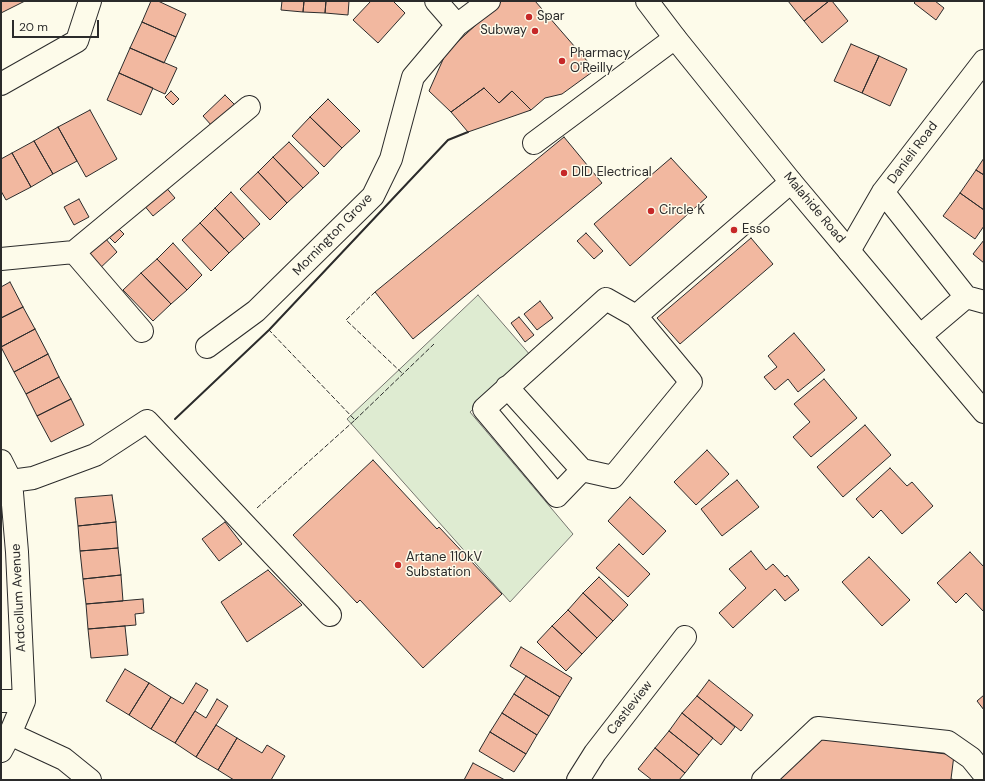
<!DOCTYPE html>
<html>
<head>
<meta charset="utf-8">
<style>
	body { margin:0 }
	#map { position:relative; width:985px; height:781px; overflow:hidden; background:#fdfbea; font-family:"DM Sans",sans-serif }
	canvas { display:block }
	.frame { position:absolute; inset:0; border:2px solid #2b2b2b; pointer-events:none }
	.scale { position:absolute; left:12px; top:20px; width:87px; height:18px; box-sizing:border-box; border:2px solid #2b2b2b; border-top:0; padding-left:5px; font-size:12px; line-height:14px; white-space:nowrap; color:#2b2b2b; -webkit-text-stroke:3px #fdfbea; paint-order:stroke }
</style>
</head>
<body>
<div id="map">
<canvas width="985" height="781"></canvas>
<div class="frame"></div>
<div class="scale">20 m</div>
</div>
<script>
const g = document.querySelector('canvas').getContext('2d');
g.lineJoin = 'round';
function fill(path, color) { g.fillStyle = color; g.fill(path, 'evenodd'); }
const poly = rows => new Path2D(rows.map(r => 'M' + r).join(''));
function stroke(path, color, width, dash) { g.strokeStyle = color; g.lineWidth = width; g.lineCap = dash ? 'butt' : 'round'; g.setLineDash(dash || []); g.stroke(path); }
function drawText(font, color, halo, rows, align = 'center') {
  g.font = font + ' "DM Sans",sans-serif'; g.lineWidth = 3; g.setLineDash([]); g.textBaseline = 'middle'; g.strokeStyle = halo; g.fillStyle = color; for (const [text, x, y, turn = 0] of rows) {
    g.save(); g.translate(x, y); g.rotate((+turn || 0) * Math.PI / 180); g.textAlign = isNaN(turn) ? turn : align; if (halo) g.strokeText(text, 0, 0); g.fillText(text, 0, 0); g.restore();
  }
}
const green = poly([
	[478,295,531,356,470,412,573,534,510,602,347,419,478,295]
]);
fill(green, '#deebd1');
stroke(green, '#74746e', 1);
const building = poly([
	[1,1,25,1,1,13,1,1],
	[151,1,158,1,186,14,176,37,142,22,151,1],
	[282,1,304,1,303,12,281,10,282,1],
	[304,1,326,1,325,13,303,12,304,1],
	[326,1,349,1,348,15,325,13,326,1],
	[371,1,393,1,405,13,378,43,353,20,371,1],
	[502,1,535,1,595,70,562,94,545,98,531,110,512,91,499,103,484,88,451,112,429,91,445,55,454,45,502,1],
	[788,1,829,1,804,21,788,1],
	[829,1,832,1,848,21,822,43,804,21,829,1],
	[916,1,935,1,944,8,936,20,914,3,916,1],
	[142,22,176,37,164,63,130,48,142,22],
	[851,44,879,56,862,93,834,81,851,44],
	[130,48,177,68,165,94,119,73,130,48],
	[879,56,907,69,890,106,862,93,879,56],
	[119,73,153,88,141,115,107,100,119,73],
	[484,88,499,103,512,91,531,110,468,132,451,112,484,88],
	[171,91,179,99,173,105,165,97,171,91],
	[225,95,235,105,212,126,203,116,225,95],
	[328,99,360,131,342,148,310,117,328,99],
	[90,110,117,159,86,177,58,127,90,110],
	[310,117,342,148,324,167,292,136,310,117],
	[58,127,77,161,53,174,34,141,58,127],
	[564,137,602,183,413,339,375,292,564,137],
	[34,141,53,174,31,187,12,153,34,141],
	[289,142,319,173,303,188,273,157,289,142],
	[12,153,31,187,6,200,1,191,1,159,12,153],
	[273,157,303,188,287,203,258,172,273,157],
	[671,158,707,197,630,266,594,224,671,158],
	[984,158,984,175,976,170,984,158],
	[976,170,984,175,984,210,960,193,976,170],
	[258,172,287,203,270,220,240,189,258,172],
	[164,185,175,198,153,216,143,204,164,185],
	[231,192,260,224,244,239,215,208,231,192],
	[960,193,984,210,984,226,975,239,943,216,960,193],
	[79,199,89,217,74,225,64,207,79,199],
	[215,208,244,239,229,253,200,223,215,208],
	[200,223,229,253,211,271,182,240,200,223],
	[117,227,124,234,115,243,108,236,117,227],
	[586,233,603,251,594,259,577,241,586,233],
	[105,238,117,252,96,272,83,258,105,238],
	[751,238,773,264,680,344,657,318,751,238],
	[984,240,984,263,973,254,984,240],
	[173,243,202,275,187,290,157,259,173,243],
	[157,259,187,290,171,304,141,273,157,259],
	[141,273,171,304,153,321,123,290,141,273],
	[10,282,23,307,1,318,1,287,10,282],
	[540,301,553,318,537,330,524,314,540,301],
	[23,307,35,329,1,347,1,318,23,307],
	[519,317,534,335,525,342,511,323,519,317],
	[35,329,48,354,14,372,1,347,35,329],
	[794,333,825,370,798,392,788,379,775,390,764,377,777,367,768,356,794,333],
	[48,354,59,377,26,394,14,372,48,354],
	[59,377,71,399,37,416,26,394,59,377],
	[824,379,857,418,811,457,793,437,810,422,794,404,824,379],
	[71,399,84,425,51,442,37,416,71,399],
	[865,425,891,455,843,497,817,467,865,425],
	[707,450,729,474,696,505,674,482,707,450],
	[373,460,437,529,439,527,502,594,423,668,360,600,357,603,293,535,373,460],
	[890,468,907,486,912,482,933,506,902,534,881,510,873,518,856,499,890,468],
	[737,480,759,507,722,536,701,509,737,480],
	[112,495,116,522,78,526,75,498,112,495],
	[630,497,666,531,643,555,608,521,630,497],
	[116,522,118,548,80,551,78,526,116,522],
	[225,522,242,544,219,561,202,539,225,522],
	[619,544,650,574,628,597,596,568,619,544],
	[118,548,121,575,83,579,80,551,118,548],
	[751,551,766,570,773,564,785,577,787,575,799,590,785,601,775,589,733,628,719,613,746,588,729,569,751,551],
	[970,552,984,567,984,612,966,593,956,603,937,583,970,552],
	[869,557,910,600,882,626,842,582,869,557],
	[268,570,302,605,247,642,221,602,268,570],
	[121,575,123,601,86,604,83,579,121,575],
	[599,577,628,605,613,621,583,593,599,577],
	[583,593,613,621,597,638,568,610,583,593],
	[143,599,144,613,135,614,136,625,88,629,86,604,143,599],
	[568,610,597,638,582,654,552,626,568,610],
	[125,626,128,655,91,658,88,629,125,626],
	[552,626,582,654,566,671,537,642,552,626],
	[521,647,572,678,560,697,510,666,521,647],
	[125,669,149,683,129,715,106,701,125,669],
	[526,676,560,697,549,716,514,694,526,676],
	[709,680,753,715,741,731,697,696,709,680],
	[149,683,171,697,151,729,129,715,149,683],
	[196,683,208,690,175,743,151,729,171,697,183,704,196,683],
	[514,694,549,716,537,735,502,713,514,694],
	[984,695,984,710,977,701,984,695],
	[697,696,735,727,721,745,682,713,697,696],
	[217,699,228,706,196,757,175,743,195,711,206,718,217,699],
	[502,713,537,735,526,754,490,732,502,713],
	[682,713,713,738,699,755,669,731,682,713],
	[216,725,237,738,218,770,196,757,216,725],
	[669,731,699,755,685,773,655,748,669,731],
	[490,732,526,754,514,772,479,751,490,732],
	[237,738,262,753,267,745,285,756,271,780,234,780,218,770,237,738],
	[817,738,954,755,951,779,956,780,778,780,817,738],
	[655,748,685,773,679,780,652,780,638,769,655,748],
	[473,763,505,780,464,780,473,763]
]);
fill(building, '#f2b8a0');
stroke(building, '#2b2b2b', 1);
const minor = poly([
	[436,1,457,25],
	[1,84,77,41,90,1],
	[534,143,675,38],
	[883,192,966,297],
	[849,251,883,192,984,61],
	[74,252,142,331],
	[1,259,74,252,249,107],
	[636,316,606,299,484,409,557,496,582,470,613,477,691,382,636,316,791,182],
	[920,336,966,297,984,302],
	[207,347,256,311,373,196,391,159,413,77,457,25,489,1],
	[507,387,582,470],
	[1,461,11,481,17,552,24,701,10,734,1,751],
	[11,481,33,478,95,455,147,421,330,615],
	[1,701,24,701],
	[10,734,64,759,90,780],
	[578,780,595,753,685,637],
	[763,780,818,728,948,742,971,758,984,774]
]);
const major = poly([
	[647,1,675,38,791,182,849,251,920,336,984,412]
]);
stroke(minor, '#2b2b2b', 24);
stroke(major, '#2b2b2b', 24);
stroke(minor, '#fdfbea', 22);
stroke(major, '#fdfbea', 22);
stroke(poly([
	[375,292,346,320,403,374],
	[355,420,434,344],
	[257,508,355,420,269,330]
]), '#2b2b2b', 1, [5, 2]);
stroke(poly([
	[175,419,269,330,448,140,468,132]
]), '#2b2b2b', 2);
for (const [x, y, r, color] of [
	[529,17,4,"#c62828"],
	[535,31,4,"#c62828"],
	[562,61,4,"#c62828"],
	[564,173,4,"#c62828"],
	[651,211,4,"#c62828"],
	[734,230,4,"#c62828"],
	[398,565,4,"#c62828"]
]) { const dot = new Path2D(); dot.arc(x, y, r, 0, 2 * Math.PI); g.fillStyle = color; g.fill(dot); stroke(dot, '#fdfbea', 1.5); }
drawText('13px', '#2b2b2b', '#fdfbea', [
	["Spar",537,17],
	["Subway",527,31,"right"],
	["Pharmacy",570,54],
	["O'Reilly",570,69],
	["DID Electrical",572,173],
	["Circle K",659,211],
	["Esso",742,230],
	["Artane 110kV",406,558],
	["Substation",406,573]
], 'left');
drawText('13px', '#2b2b2b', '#fdfbea', [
	["Danieli Road",913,153,-53],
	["Malahide Road",814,208,50],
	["Mornington Grove",333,235,-46],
	["Ardcollum Avenue",19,598,-93],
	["Castleview",630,708,-52]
]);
</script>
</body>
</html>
